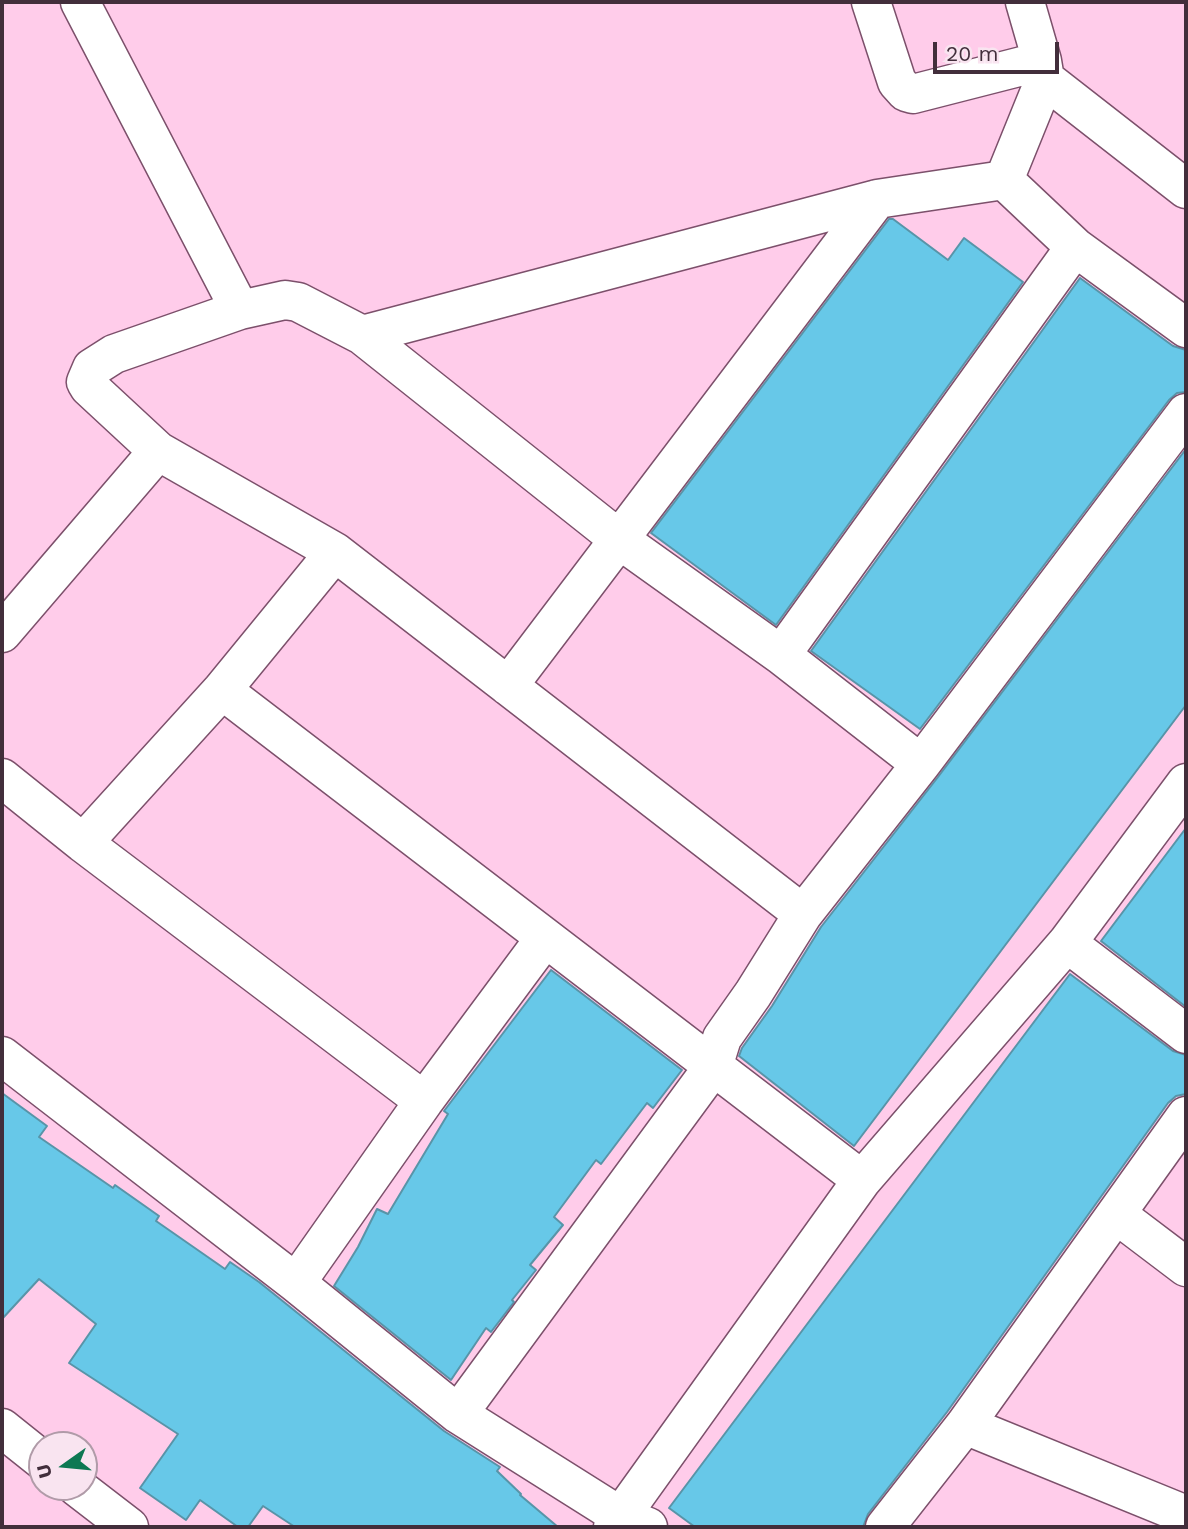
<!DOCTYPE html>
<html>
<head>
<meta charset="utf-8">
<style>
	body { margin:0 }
	#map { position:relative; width:1188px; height:1529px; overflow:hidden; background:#ffccea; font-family:"Work Sans",sans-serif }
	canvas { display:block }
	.frame { position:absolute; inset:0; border:4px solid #422e3b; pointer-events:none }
	.north { position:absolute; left:28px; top:1431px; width:70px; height:70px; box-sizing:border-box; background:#f9e4f0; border:2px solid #b09ba8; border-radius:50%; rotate:255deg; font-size:19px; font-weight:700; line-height:28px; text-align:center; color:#422e3b }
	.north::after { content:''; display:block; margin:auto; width:24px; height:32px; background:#0d7852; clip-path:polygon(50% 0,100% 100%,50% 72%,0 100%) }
	.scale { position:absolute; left:933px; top:42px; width:126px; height:32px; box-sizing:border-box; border:4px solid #422e3b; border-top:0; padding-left:9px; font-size:21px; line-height:24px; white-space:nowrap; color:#422e3b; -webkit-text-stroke:5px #f9e4f0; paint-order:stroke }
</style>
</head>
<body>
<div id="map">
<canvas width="1188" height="1529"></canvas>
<div class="frame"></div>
<div class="north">U</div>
<div class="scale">20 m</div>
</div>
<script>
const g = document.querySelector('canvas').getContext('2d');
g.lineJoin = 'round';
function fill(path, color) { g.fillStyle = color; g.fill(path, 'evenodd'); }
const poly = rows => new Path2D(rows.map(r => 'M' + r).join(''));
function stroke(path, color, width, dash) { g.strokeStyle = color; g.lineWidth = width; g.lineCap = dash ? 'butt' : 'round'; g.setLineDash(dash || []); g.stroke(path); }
const building = poly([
	[889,219,893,219,948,260,964,238,1023,282,776,625,651,533,889,219],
	[1080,278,1173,346,1186,350,1186,392,1177,393,1169,400,920,729,811,651,1080,278],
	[1186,449,1186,705,854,1146,739,1056,742,1048,772,1006,821,927,938,777,1186,449],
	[1186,828,1186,1007,1101,941,1186,828],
	[551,970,682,1070,653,1108,647,1103,601,1164,596,1160,554,1217,563,1225,530,1265,536,1270,512,1300,514,1302,491,1332,486,1328,451,1380,334,1286,358,1247,377,1209,388,1214,448,1114,444,1111,551,970],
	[1070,974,1173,1051,1186,1055,1186,1094,1176,1096,1168,1103,947,1412,868,1514,863,1527,695,1527,669,1508,1070,974],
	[2,1093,47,1126,39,1137,113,1188,115,1185,159,1216,156,1221,225,1269,230,1262,259,1282,444,1431,500,1467,497,1471,521,1494,520,1495,558,1527,295,1527,263,1506,248,1527,238,1527,200,1500,186,1520,140,1488,178,1434,69,1363,96,1324,39,1279,2,1319,2,1093]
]);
fill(building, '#67c8e8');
stroke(building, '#5894a8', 2);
const minor = poly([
	[80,2,240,310,285,300,298,302,362,335,620,540,781,655,921,764],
	[871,2,897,82,906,92,913,94,1042,61],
	[1045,79,1186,189],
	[1004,180,1045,79,1042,61,1025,2],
	[240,310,114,354,92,368,86,382,89,387,158,451,335,552,803,914],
	[362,335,877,199,1004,180,1075,247,1186,328],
	[2,633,158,451],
	[781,655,1075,247],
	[508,686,877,199],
	[222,690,862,1180],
	[2,778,83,843,424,1101],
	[83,843,222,690,335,552],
	[1067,943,1186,1034],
	[2,1056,296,1283,458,1414,620,1516,648,1527],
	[1116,1214,1186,1267],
	[296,1283,424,1101,545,938],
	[458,1414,713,1067,722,1038,753,994,803,914,921,764,1186,413],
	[965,1425,1186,1515],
	[613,1527,862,1180,1067,943,1186,783],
	[885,1527,965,1425,1186,1116]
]);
const tertiary = poly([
	[2,1428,42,1460],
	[77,1487,129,1527]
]);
stroke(minor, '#7c506b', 41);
stroke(tertiary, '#7c506b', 41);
stroke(minor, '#fff', 38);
stroke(tertiary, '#fff', 38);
</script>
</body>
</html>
